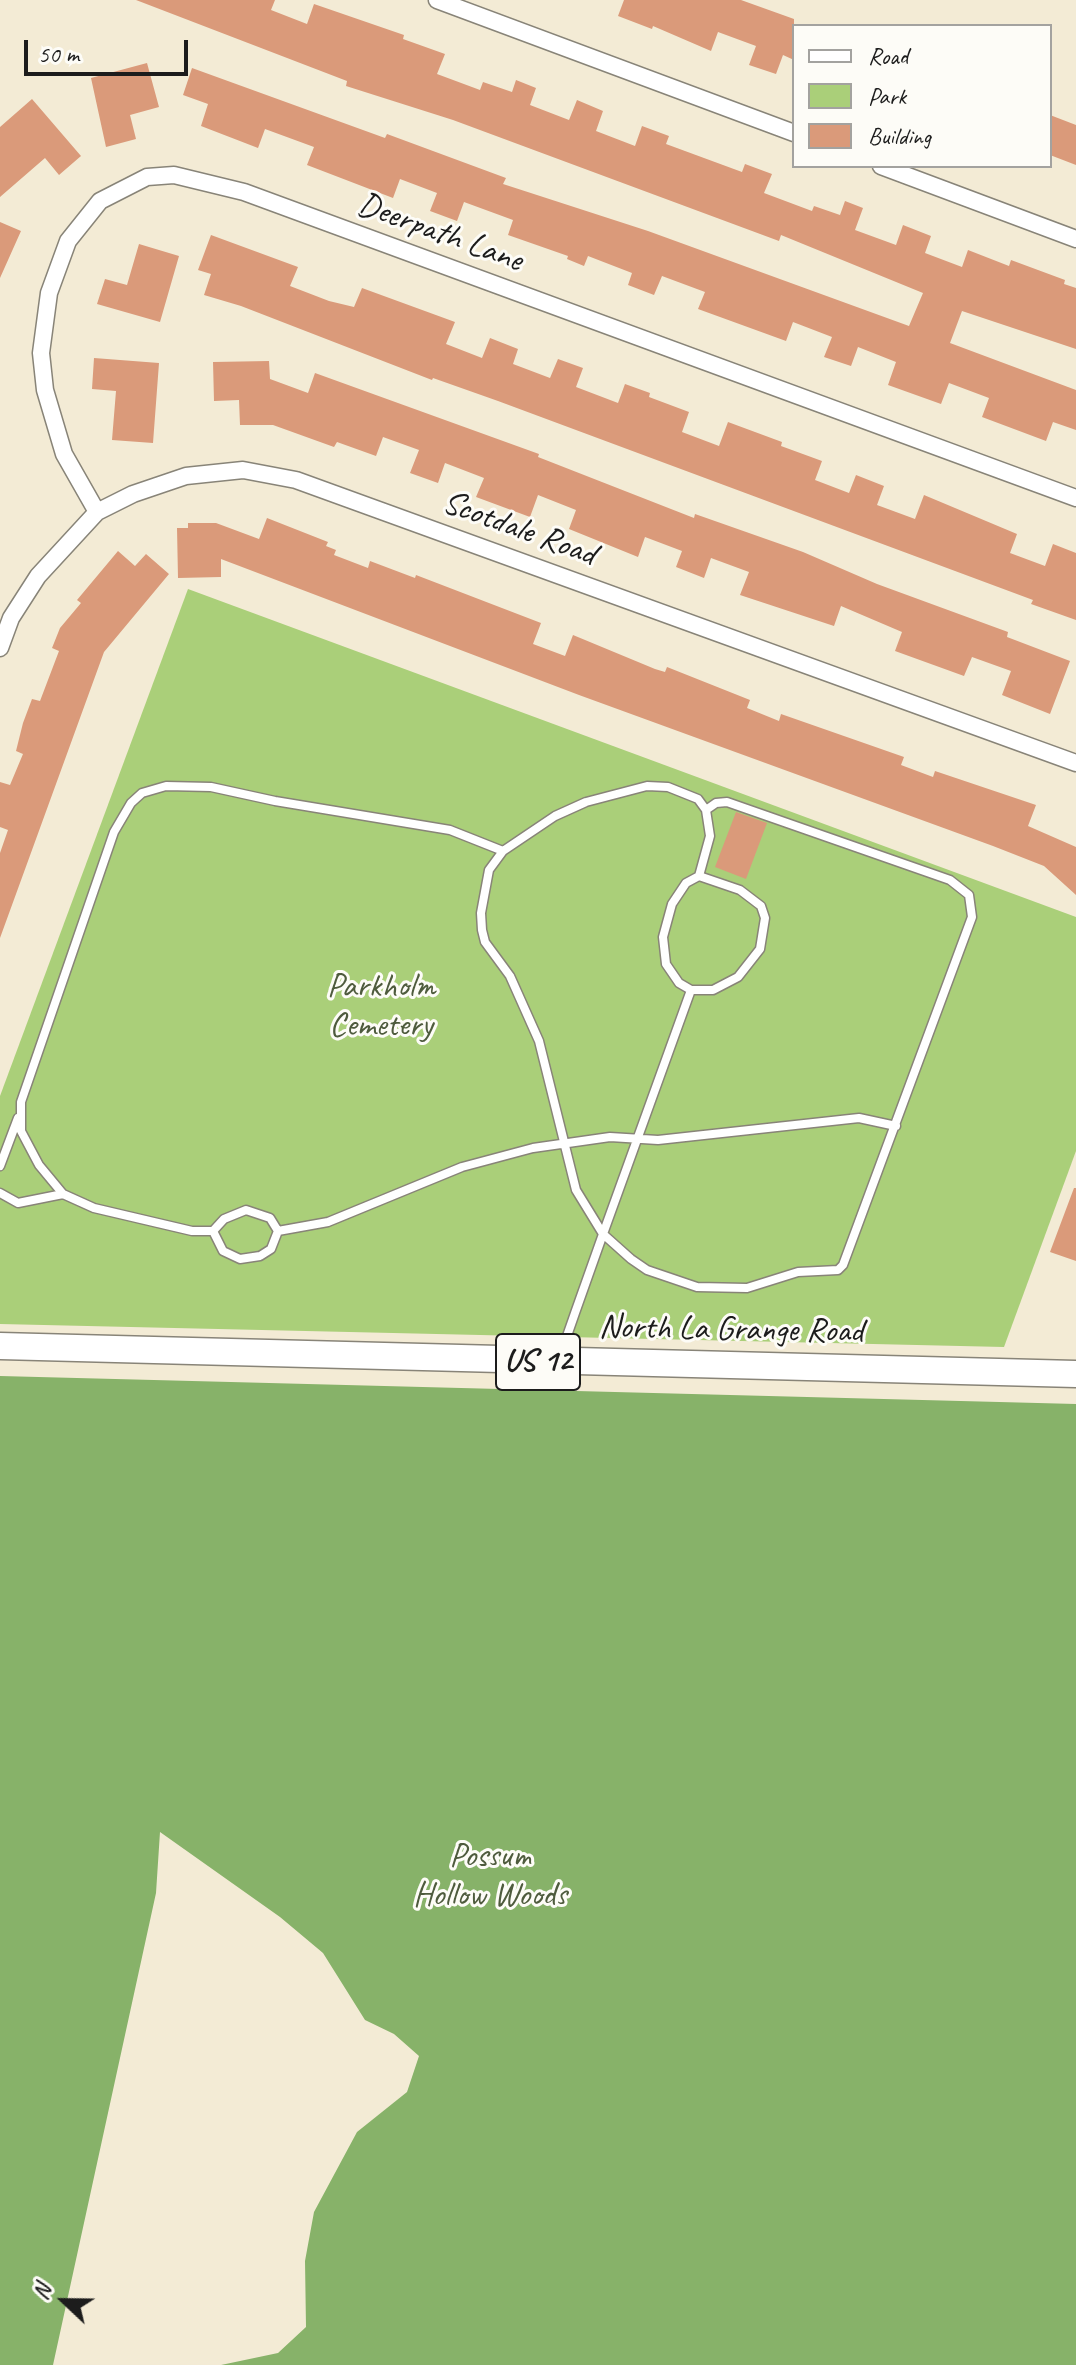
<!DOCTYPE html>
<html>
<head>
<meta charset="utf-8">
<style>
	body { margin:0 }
	#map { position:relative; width:1076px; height:2365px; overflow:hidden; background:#f3ebd5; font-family:Caveat,sans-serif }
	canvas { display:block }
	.legend { position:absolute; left:792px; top:24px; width:260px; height:144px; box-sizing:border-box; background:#fdfcf7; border:2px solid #a3a29f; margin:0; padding:10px 14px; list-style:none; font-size:24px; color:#1c1c1c }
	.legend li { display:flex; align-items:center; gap:16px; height:40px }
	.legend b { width:40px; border:2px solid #a3a29f }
	.north { position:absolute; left:24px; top:2261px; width:80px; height:80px; -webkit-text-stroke:6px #fdfcf7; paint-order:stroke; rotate:292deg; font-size:22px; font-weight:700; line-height:32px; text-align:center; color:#1c1c1c }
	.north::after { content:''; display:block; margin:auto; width:28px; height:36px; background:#1c1c1c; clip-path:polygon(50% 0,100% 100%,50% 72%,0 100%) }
	.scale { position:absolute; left:24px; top:40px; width:164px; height:36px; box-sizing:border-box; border:4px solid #1c1c1c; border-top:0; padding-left:10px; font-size:24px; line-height:28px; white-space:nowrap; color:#1c1c1c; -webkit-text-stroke:6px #fdfcf7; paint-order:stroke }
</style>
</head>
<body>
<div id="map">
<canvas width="1076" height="2365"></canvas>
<ul class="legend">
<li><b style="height:10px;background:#fff"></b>Road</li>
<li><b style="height:22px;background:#aacf79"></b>Park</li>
<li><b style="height:22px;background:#da9a7a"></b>Building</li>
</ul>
<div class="north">N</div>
<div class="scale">50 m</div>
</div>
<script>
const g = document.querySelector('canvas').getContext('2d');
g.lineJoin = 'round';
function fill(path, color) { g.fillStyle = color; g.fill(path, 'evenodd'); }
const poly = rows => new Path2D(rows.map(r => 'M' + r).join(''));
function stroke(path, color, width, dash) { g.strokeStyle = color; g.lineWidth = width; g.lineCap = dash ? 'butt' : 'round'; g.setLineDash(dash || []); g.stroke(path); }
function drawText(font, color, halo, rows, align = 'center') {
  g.font = font + ' Caveat,sans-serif'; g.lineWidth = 6; g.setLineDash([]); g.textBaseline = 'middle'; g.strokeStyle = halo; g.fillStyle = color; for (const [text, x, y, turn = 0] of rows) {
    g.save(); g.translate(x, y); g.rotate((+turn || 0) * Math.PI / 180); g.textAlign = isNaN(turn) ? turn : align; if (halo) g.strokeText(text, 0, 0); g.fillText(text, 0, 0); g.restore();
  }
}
fill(poly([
	[188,589,1076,917,1076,1151,1004,1347,0,1324,0,1096]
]), '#aacf79');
fill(poly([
	[0,1376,1076,1404,1076,2365,221,2365,278,2353,306,2327,305,2261,314,2212,357,2132,407,2092,419,2056,394,2034,365,2020,323,1953,280,1917,160,1832,156,1893,53,2365,0,2365]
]), '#87b269');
fill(poly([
	[136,0,275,0,271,10,307,24,314,4,404,35,403,39,445,54,437,74,480,90,483,82,512,92,516,80,536,88,530,105,569,120,577,100,603,111,596,131,635,146,642,126,669,136,666,144,742,172,745,164,772,174,764,193,812,211,814,206,840,215,845,201,863,208,855,230,896,245,903,225,931,236,925,253,962,267,968,250,1009,266,1011,260,1065,280,1064,284,1076,288,1076,349,962,311,950,343,1076,390,1076,430,1053,422,1046,441,982,417,989,398,949,383,941,404,888,385,896,362,858,347,851,366,824,357,832,337,793,322,786,341,698,309,705,292,662,276,654,295,628,285,632,273,588,256,584,266,567,259,568,256,508,235,513,220,464,202,457,221,430,211,437,193,400,179,393,198,307,165,314,147,265,129,258,148,201,126,208,104,183,95,192,68,385,138,387,134,506,178,503,184,648,231,909,326,923,293,781,235,779,241,453,120,346,86,347,81],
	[624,0,741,0,794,19,794,60,783,55,776,74,749,65,756,46,718,32,711,51,653,26,652,29,618,16],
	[147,63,159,107,130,115,136,139,106,147,91,78],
	[32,99,81,156,59,175,45,158,0,197,0,127],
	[1050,115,1076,125,1076,165,1050,155],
	[0,222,21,231,0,278],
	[211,235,298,267,290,286,329,301,354,307,362,288,455,322,446,344,482,358,490,338,518,349,513,364,550,378,558,359,583,368,576,387,618,403,625,384,650,393,649,397,689,412,682,432,719,446,728,422,782,442,781,446,822,461,815,480,849,493,856,475,884,486,877,505,915,519,924,495,1017,534,1010,553,1045,566,1053,544,1076,553,1076,620,1031,604,1033,600,498,401,433,378,432,380,241,306,204,295,211,274,198,270],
	[139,244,179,256,160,322,97,304,105,279,127,285],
	[94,358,159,363,153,443,112,440,116,391,92,389],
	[269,361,270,379,308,393,315,373,539,454,538,457,694,518,695,514,803,552,877,584,1008,632,1007,637,1070,661,1050,714,1002,695,1011,671,972,657,964,676,895,651,902,632,841,606,834,626,740,595,749,572,711,558,704,578,676,567,682,551,645,537,638,557,569,529,576,510,538,495,530,517,476,497,484,478,445,463,438,483,410,473,419,450,383,437,376,456,337,442,334,447,273,425,240,425,239,400,214,401,213,362],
	[267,518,328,542,326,546,336,550,334,555,368,568,370,561,415,578,416,575,541,623,533,644,565,656,573,635,655,669,665,672,667,667,750,700,747,708,779,721,781,714,904,757,901,765,933,777,935,771,1036,805,1028,826,1076,847,1076,895,1044,866,993,846,579,695,221,559,221,577,178,578,177,528,188,528,188,523,216,523,259,539],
	[118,551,135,566,146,554,169,574,104,652,0,938,0,853,8,830,0,827,0,782,10,785,23,754,16,751,23,723,32,699,40,701,59,651,52,648,60,628,81,603,77,600],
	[736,812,767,823,746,879,715,867],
	[1074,1188,1076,1188,1076,1261,1050,1252]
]), '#da9a7a');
const service = poly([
	[503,851,450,830,275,801,211,787,166,786,142,793,131,803,114,832,21,1102,21,1131,39,1165,63,1194,94,1208,192,1231,213,1231,224,1219,246,1210,270,1218,278,1231,328,1222,462,1167,533,1148,610,1137,658,1140,859,1118,896,1126],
	[691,990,679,983,666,964,663,937,672,904,686,883,699,876],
	[0,1166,18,1118],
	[0,1193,18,1203,63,1194],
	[213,1231,223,1251,240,1259,260,1256,271,1249,278,1231],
	[560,1356,575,1313,603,1234,691,990,713,990,738,977,760,949,765,918,761,906,740,890,699,876,710,836,706,810,698,799,668,787,647,786,586,802,555,816,503,851,489,870,481,913,482,930,485,942,510,976,539,1041,576,1190,603,1234,631,1259,647,1270,697,1287,747,1288,798,1272,838,1270,843,1265,972,917,969,895,950,880,727,802,716,803,706,810]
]);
const minor = poly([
	[437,0,794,133],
	[881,166,1076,239],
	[97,512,64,454,45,390,41,353,49,293,68,241,100,201,147,177,174,175,244,192,1076,498],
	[0,648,11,618,38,576,97,512,133,494,186,476,243,470,296,480,1076,763]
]);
const primary = poly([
	[0,1346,1076,1374]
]);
stroke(service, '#888478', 11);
stroke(minor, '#888478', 19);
stroke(primary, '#888478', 29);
stroke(service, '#fff', 8);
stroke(minor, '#fff', 16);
stroke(primary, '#fff', 26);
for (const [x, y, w] of [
	[538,1362,84]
]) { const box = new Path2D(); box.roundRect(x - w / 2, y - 28, w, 56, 6); g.fillStyle = '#fdfcf7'; g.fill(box); stroke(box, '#1c1c1c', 2); }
drawText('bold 32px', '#1c1c1c', null, [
	["US 12",538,1362]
]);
drawText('34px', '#1c1c1c', '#fdfcf7', [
	["Deerpath Lane",440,233,20],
	["Scotdale Road",519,529,20],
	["North La Grange Road",731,1330,1]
]);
drawText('34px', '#4e5b3d', '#fdfcf7', [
	["Parkholm",381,987],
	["Cemetery",381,1026],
	["Possum",490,1857],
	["Hollow Woods",490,1896]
]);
</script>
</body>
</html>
